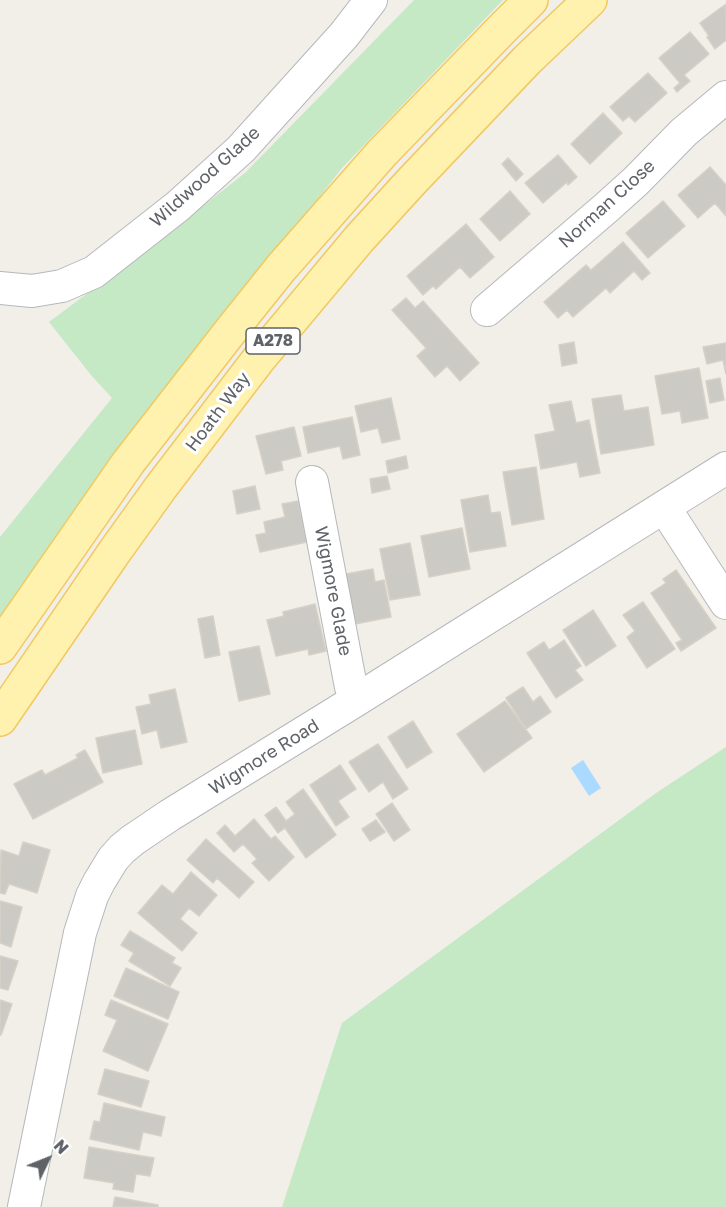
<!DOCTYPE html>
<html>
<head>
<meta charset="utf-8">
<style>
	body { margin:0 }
	#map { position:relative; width:726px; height:1207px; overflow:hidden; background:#f1efe8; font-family:"Golos Text",sans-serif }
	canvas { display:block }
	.north { position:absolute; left:18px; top:1129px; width:60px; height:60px; -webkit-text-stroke:4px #fff; paint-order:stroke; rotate:47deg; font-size:16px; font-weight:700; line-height:24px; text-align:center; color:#5f6368 }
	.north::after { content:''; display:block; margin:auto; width:21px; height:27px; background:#5f6368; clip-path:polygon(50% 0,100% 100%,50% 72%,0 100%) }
</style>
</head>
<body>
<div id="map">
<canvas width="726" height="1207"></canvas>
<div class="north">N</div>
</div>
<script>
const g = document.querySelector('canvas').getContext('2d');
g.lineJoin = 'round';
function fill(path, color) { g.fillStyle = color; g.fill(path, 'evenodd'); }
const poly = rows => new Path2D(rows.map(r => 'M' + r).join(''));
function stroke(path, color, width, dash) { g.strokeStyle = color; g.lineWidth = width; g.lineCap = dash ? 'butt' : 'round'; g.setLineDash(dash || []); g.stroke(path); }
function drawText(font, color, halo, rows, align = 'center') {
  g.font = font + ' "Golos Text",sans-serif'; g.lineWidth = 6; g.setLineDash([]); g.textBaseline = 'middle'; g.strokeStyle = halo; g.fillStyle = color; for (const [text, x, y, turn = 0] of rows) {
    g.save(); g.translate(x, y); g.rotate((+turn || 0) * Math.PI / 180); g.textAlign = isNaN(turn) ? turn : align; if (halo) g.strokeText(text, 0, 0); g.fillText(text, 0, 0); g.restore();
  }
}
fill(poly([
	[414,0,503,0,342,168,124,447,0,623,0,537,112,398,91,375,49,322,176,227,245,173],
	[726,747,726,1207,282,1207,342,1023,656,793]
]), '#c5e8c5');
fill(poly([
	[583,760,601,788,589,796,571,768]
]), '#aadaff');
const building = poly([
	[726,4,726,40,715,49,707,37,709,36,700,23,726,4],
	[690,32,709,54,684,75,690,81,677,92,674,88,680,83,659,58,690,32],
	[648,73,667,93,635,122,629,116,623,121,610,107,648,73],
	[603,113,622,133,590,164,571,144,603,113],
	[558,155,577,177,568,185,567,182,543,203,525,183,558,155],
	[508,158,523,174,516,181,502,164,508,158],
	[710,167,726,185,726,216,715,203,698,218,678,195,710,167],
	[510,191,530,214,500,241,480,219,510,191],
	[663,201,685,226,648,258,626,233,663,201],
	[466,224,494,257,470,278,460,267,436,289,433,286,423,295,407,276,466,224],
	[623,242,650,273,642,280,634,271,610,293,606,288,573,317,567,310,558,318,544,302,586,265,591,270,623,242],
	[406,298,415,308,423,301,479,363,460,381,447,366,435,377,417,356,426,348,392,310,406,298],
	[574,342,577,363,562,366,559,345,574,342],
	[726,343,726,374,723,360,707,364,703,347,726,343],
	[699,368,708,418,682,423,680,411,662,414,655,376,699,368],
	[720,378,724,400,710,403,706,381,720,378],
	[621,395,624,411,648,407,654,445,601,454,592,399,621,395],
	[391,398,400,439,382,443,378,428,361,432,355,406,391,398],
	[571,401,576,423,589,420,600,473,580,477,577,462,541,469,535,435,555,431,549,405,571,401],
	[352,417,360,455,343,459,340,446,308,453,303,427,352,417],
	[294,427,301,456,281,461,283,470,266,474,256,436,294,427],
	[406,456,408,468,388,473,386,461,406,456],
	[536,467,544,519,512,525,503,472,536,467],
	[387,476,390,489,372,493,370,479,387,476],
	[255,486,260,509,237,514,233,491,255,486],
	[488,495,491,513,500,512,506,546,470,552,461,500,488,495],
	[298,501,307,542,260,552,256,535,266,533,264,522,285,517,282,504,298,501],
	[462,528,470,569,429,577,421,536,462,528],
	[410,543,420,595,390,600,380,549,410,543],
	[373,569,375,582,384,580,391,617,350,625,341,575,373,569],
	[676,570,716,628,681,651,676,643,682,640,651,593,666,583,663,579,676,570],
	[643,602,675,649,647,668,627,637,635,631,623,615,643,602],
	[315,604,326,651,309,655,308,649,276,656,267,620,284,616,283,612,315,604],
	[593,610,616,646,586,666,563,630,593,610],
	[213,616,220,655,205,658,198,619,213,616],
	[564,640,581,666,575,670,583,680,556,698,527,653,544,642,549,650,564,640],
	[259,646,270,694,239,701,229,652,259,646],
	[523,687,533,702,540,696,551,712,526,729,506,698,523,687],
	[175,689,187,742,161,748,157,730,142,734,136,707,151,704,149,695,175,689],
	[505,701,532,738,484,772,457,734,505,701],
	[413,721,432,752,407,768,388,737,413,721],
	[135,730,142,764,103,773,96,738,135,730],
	[378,744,408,789,393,799,383,782,369,792,349,762,378,744],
	[85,750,103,782,33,819,14,784,42,770,45,775,78,758,76,755,85,750],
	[340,765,356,789,338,801,349,817,336,826,310,785,340,765],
	[303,789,336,835,306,858,285,828,278,833,265,815,276,807,286,821,295,814,286,802,303,789],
	[392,803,410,830,394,841,376,814,392,803],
	[254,819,271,839,275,836,294,857,269,881,252,863,257,859,243,844,234,852,217,833,225,825,235,836,254,819],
	[376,820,385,832,370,841,362,829,376,820],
	[206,839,254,882,239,898,217,878,213,883,187,860,206,839],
	[23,842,50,850,37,893,9,884,5,894,0,893,1,850,19,856,23,842],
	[191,872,217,895,199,916,189,908,180,919,197,933,182,951,138,913,162,885,173,894,191,872],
	[0,901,22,907,11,947,0,943,0,901],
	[130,931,175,958,172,963,181,968,170,986,129,961,134,953,121,945,130,931],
	[0,956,18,961,8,990,0,988,0,956],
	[126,968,179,992,168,1019,114,996,126,968],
	[0,1000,12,1004,1,1035,0,1035,0,1000],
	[111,1000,168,1024,148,1071,103,1051,117,1020,105,1015,111,1000],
	[105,1069,149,1081,141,1107,98,1094,105,1069],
	[104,1103,165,1117,161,1136,143,1132,139,1150,90,1139,94,1121,100,1122,104,1103],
	[89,1147,154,1158,150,1176,136,1174,133,1192,113,1189,114,1183,84,1178,89,1147],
	[115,1197,158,1205,158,1207,113,1207,115,1197]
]);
fill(building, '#cccac5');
stroke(building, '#d6d1c6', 1.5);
const minor = poly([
	[0,288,32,291,62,286,94,272,178,206,241,149,344,35,371,0],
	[487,310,606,208,636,181,684,132,726,97],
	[312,482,351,687,358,699],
	[664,507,726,603],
	[24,1207,80,933,92,896,99,882,113,859,122,849,133,840,170,815,358,699,726,468]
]);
const major = poly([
	[0,647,128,463,229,333,281,268,382,153,502,29,531,0],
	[0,719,115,551,161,487,258,360,359,239,411,182,527,60,590,0]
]);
stroke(minor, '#b5b8bc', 34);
stroke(major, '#f2c960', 36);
stroke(minor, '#fff', 32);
stroke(major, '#fff2af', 33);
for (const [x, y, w] of [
	[273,341,54]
]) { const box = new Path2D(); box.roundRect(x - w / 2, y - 13, w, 26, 4.5); g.fillStyle = '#fff'; g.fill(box); stroke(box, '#5f6368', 1.5); }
drawText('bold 16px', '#5f6368', null, [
	["A278",273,341]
]);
drawText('18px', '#5f6368', '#fff', [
	["Wildwood Glade",205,177,-42],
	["Norman Close",607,204,-42],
	["Hoath Way",218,412,-53],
	["Wigmore Glade",333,591,79],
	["Wigmore Road",264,757,-32]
]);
</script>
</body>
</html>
